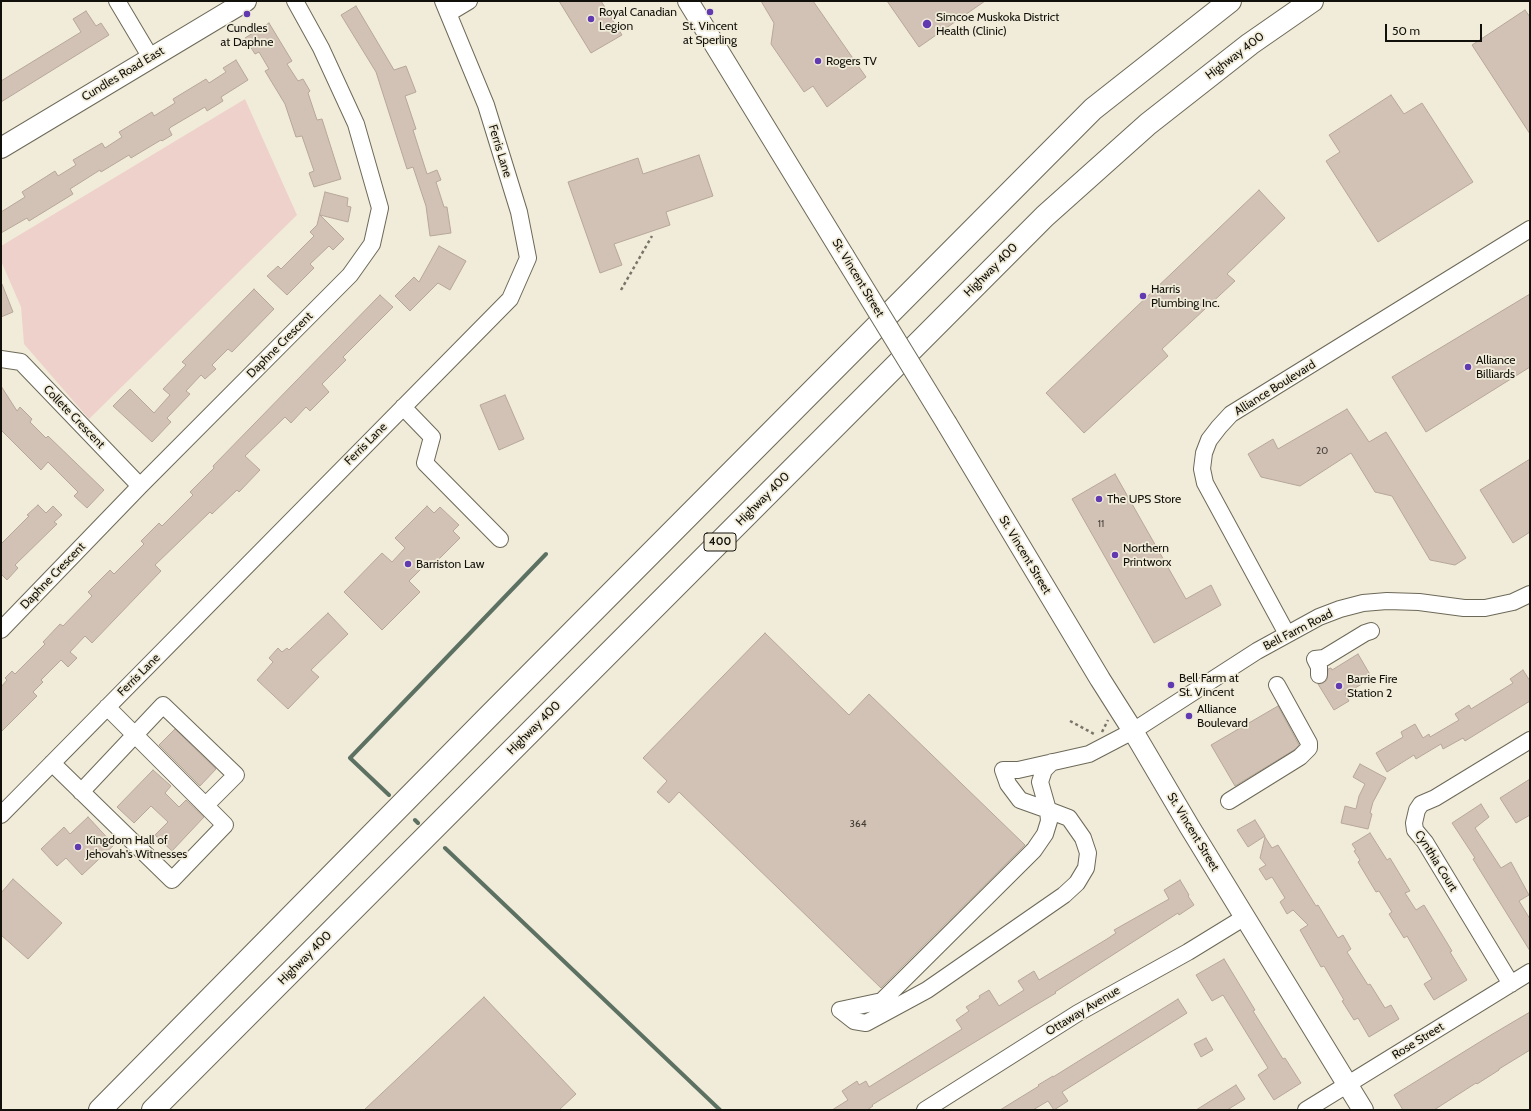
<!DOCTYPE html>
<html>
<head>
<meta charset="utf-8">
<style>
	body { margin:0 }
	#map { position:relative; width:1531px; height:1111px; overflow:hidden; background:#f1ecd9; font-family:Cabin,sans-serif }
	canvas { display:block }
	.frame { position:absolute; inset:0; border:2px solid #12100a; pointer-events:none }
	.scale { position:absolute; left:1385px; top:24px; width:97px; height:18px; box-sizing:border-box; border:2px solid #12100a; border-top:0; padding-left:5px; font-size:12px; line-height:14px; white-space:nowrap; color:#12100a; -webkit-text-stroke:3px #f1ecd9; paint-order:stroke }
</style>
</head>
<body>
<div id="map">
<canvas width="1531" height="1111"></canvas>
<div class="frame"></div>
<div class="scale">50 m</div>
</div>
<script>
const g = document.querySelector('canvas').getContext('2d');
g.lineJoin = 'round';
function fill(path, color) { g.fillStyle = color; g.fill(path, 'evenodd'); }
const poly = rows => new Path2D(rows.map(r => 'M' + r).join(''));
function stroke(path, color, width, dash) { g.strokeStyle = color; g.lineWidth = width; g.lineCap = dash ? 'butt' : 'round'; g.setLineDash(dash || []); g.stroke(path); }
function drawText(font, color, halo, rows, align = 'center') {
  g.font = font + ' Cabin,sans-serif'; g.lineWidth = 3.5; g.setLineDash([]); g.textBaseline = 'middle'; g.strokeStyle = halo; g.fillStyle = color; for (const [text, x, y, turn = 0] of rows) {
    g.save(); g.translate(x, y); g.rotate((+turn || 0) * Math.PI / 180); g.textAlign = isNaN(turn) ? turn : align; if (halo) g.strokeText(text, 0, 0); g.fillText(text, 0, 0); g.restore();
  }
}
fill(poly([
	[245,99,297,215,89,419,24,344,21,307,1,261,1,246]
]), '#efd1cb');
stroke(poly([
	[389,795,350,758,546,554],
	[415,820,418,823],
	[445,848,720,1110]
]), '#5d7163', 4);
const building = poly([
	[559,1,601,1,622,35,591,53,559,1],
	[761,1,813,1,866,77,827,107,813,86,804,92,771,44,774,23,761,1],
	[887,1,985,1,919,47,887,1],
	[356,6,394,70,406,66,416,92,405,96,416,129,413,130,427,174,437,170,441,180,436,182,444,207,447,207,451,233,430,236,426,206,413,167,407,169,376,72,341,15,356,6],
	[1525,10,1530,17,1530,134,1472,45,1525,10],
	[86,11,96,26,101,23,109,35,1,102,1,81,81,32,73,19,86,11],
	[269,23,292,61,287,64,298,81,303,79,310,91,308,93,317,120,322,119,341,179,314,187,309,173,314,171,302,136,296,137,285,104,265,71,269,69,259,52,255,54,245,38,269,23],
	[236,60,248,80,221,97,223,101,207,111,205,107,171,127,169,129,172,135,162,141,161,140,131,158,129,155,101,172,100,170,70,189,73,194,29,221,27,218,1,233,1,212,25,197,22,192,55,171,58,176,76,165,73,160,102,143,105,148,122,137,119,132,152,112,154,116,175,103,173,99,206,79,209,83,226,72,223,68,236,60],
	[1391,95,1404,114,1422,103,1473,182,1378,242,1326,161,1340,152,1329,135,1391,95],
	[699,155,713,196,666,212,670,225,614,244,622,265,600,273,568,182,638,158,643,174,699,155],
	[1259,190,1285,218,1227,274,1235,281,1162,349,1168,356,1084,433,1046,393,1259,190],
	[325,192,348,198,347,206,351,207,348,222,320,215,344,239,333,250,329,246,310,264,314,268,287,295,267,276,278,266,281,269,314,236,310,232,317,225,325,192],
	[439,246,466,261,450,290,438,283,410,311,395,296,414,277,419,282,439,246],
	[1,284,2,284,13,312,1,317,1,284],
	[254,289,274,309,232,352,228,349,212,365,216,369,205,379,201,375,186,391,190,394,167,418,171,422,152,442,113,406,130,389,154,413,170,395,163,389,186,365,182,362,254,289],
	[1530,294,1530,367,1426,432,1392,377,1530,294],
	[380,295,393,307,343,357,346,360,322,384,329,392,310,411,306,407,291,423,285,417,245,456,260,470,239,492,237,490,212,514,210,512,155,565,161,571,92,643,85,636,70,652,77,658,68,667,61,660,41,680,43,682,33,692,37,696,1,732,1,687,7,680,5,678,12,671,15,674,45,644,43,642,60,624,63,626,92,596,88,592,110,570,114,574,144,544,141,541,159,523,162,526,193,495,190,492,214,468,213,466,380,295],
	[1,386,17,411,20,407,32,419,30,422,46,438,48,436,104,490,87,508,74,496,78,492,48,462,41,470,1,430,1,386],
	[505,395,524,439,499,450,480,405,505,395],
	[1347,409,1369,442,1386,432,1466,558,1455,565,1430,560,1392,496,1375,492,1351,453,1300,486,1261,477,1248,454,1273,439,1278,449,1347,409],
	[1530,459,1530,532,1513,543,1480,490,1530,459],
	[1115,474,1186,599,1211,585,1221,605,1154,643,1072,499,1115,474],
	[38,505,46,513,53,506,62,515,54,522,57,524,15,565,18,568,7,580,1,574,1,544,29,516,27,515,38,505],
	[427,506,434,513,440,507,459,525,453,531,460,538,429,569,425,565,409,581,420,592,382,630,344,592,382,553,392,562,405,548,395,538,427,506],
	[328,613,348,634,311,670,319,677,288,709,257,680,273,662,269,658,278,648,282,652,287,648,289,650,328,613],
	[765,633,849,715,869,694,1025,845,881,988,679,792,669,803,657,792,667,781,643,758,765,633],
	[1358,654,1372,678,1345,694,1349,701,1334,710,1318,684,1323,683,1327,680,1328,669,1331,668,1332,670,1358,654],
	[1523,670,1530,681,1530,701,1465,741,1463,738,1443,749,1441,744,1416,759,1414,755,1387,772,1376,753,1403,737,1401,732,1415,724,1423,738,1429,734,1430,737,1459,720,1455,714,1469,705,1471,709,1513,683,1510,679,1523,670],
	[1278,706,1299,745,1294,750,1235,786,1211,745,1278,706],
	[175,729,216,769,200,786,159,745,175,729],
	[1360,764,1386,778,1373,802,1370,813,1372,814,1368,829,1341,823,1345,806,1356,809,1359,796,1365,784,1353,777,1360,764],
	[153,770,171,786,165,793,179,807,186,800,204,817,172,851,155,835,168,822,151,806,134,823,117,807,153,770],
	[1530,779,1530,815,1516,823,1500,798,1530,779],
	[1481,804,1489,817,1475,828,1501,868,1511,862,1529,895,1519,901,1530,919,1530,951,1473,859,1475,858,1452,823,1481,804],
	[88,817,114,845,82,875,66,858,57,866,41,849,64,827,70,834,88,817],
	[1255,820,1265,836,1248,847,1237,830,1255,820],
	[1370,833,1387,860,1390,858,1410,891,1405,893,1416,910,1424,905,1452,951,1450,952,1467,980,1434,1000,1424,984,1432,979,1407,936,1404,938,1389,914,1392,912,1379,891,1376,892,1358,862,1360,860,1354,851,1356,850,1352,844,1370,833],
	[1265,837,1272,848,1278,845,1316,906,1318,905,1338,938,1343,935,1351,949,1347,952,1368,985,1370,984,1385,1008,1391,1005,1399,1019,1369,1037,1358,1018,1354,1020,1342,1001,1344,1000,1324,966,1321,967,1300,930,1308,925,1293,910,1287,914,1280,902,1285,898,1272,877,1266,880,1259,869,1266,865,1260,858,1265,837],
	[13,879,62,923,28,959,1,935,1,893,13,879],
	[1180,880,1189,895,1188,896,1194,905,1179,915,1178,913,1055,992,1056,993,1034,1006,872,1105,873,1106,867,1110,832,1110,848,1100,842,1091,857,1081,859,1085,866,1081,869,1087,962,1029,956,1020,969,1011,966,1007,980,998,979,996,989,990,999,1006,1024,990,1018,981,1034,971,1039,980,1107,939,1116,933,1114,930,1169,899,1164,890,1180,880],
	[1224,959,1255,1010,1253,1011,1283,1059,1285,1058,1301,1083,1274,1100,1258,1075,1268,1068,1223,995,1212,1001,1196,975,1224,959],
	[484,997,576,1094,559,1110,364,1110,484,997],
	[1178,999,1187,1013,1062,1092,1068,1101,1054,1110,1048,1101,1033,1110,1000,1110,1039,1086,1038,1085,1053,1076,1053,1077,1178,999],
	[1530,1012,1530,1050,1499,1069,1499,1070,1477,1084,1476,1083,1434,1110,1403,1110,1394,1095,1491,1035,1530,1012],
	[1206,1038,1213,1050,1201,1057,1194,1044,1206,1038],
	[1236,1085,1245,1099,1227,1110,1196,1110,1236,1085]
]);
fill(building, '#d2c2b5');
stroke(building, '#b7a79a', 1);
const minor = poly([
	[117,1,151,58],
	[449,13,469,1],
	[1,359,21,362,140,486],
	[403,407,432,437,425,463,500,539],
	[1,630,140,486,350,275,372,244,380,208,356,124,321,48,295,1],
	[1287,634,1205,483,1202,469,1204,453,1209,440,1219,427,1231,414,1530,229],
	[1319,675,1319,667,1315,659,1324,658,1365,633,1371,631],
	[52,763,172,880,225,825,107,707],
	[81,792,163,705,236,775,206,805],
	[1229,801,1300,757,1309,748,1309,743,1277,685],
	[1,815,510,299,528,258,519,212,486,105,443,1],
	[1511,984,1425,842,1415,830,1414,823,1417,810,1421,804,1435,798,1530,740],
	[840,1010,882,1001,1034,850,1045,834,1049,821,1048,810,1020,800,1008,784,1003,770,1018,770,1089,754,1133,731,1257,651,1319,617,1340,609,1363,603,1387,601,1419,602,1464,608,1485,608,1513,602,1530,594],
	[840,1010,854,1021,866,1023,927,990,1064,895,1077,883,1086,868,1088,853,1083,838,1069,818,1048,810,1040,782,1044,770,1052,762],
	[925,1110,1078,1013,1188,952,1245,917],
	[1306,1110,1530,972]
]);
const major = poly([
	[688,1,844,256],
	[1,148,246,1],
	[947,424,1100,679,1133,731,1189,826,1363,1110]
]);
const highway = poly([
	[100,1110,487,718,1093,109,1230,1],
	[153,1110,1045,216,1148,124,1250,44,1312,1]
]);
stroke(minor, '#6d6958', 18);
stroke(major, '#6d6958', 22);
stroke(highway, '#6d6958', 24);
stroke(poly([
	[621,290,652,236],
	[1070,721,1096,735],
	[1102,732,1108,720]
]), '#787569', 2.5, [3, 3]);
stroke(minor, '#fff', 16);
stroke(major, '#fff', 20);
stroke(highway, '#fff', 22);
const majorBridge = poly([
	[844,256,947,424]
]);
stroke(majorBridge, '#6d6958', 22, []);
stroke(majorBridge, '#fff', 20);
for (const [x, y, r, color] of [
	[710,12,4,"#6139b1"],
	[247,14,4,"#6139b1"],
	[591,19,4,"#6139b1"],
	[927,24,5,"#6139b1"],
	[818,61,4,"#6139b1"],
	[1143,296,4,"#6139b1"],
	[1468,367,4,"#6139b1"],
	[1099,499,4,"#6139b1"],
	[1115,555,4,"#6139b1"],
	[408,564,4,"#6139b1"],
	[1171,685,4,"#6139b1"],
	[1339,686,4,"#6139b1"],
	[1189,716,4,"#6139b1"],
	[78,847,4,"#6139b1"]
]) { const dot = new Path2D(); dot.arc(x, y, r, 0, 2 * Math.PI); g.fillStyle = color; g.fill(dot); stroke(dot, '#f1ecd9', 1.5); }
drawText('10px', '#423c35', null, [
	["20",1322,451],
	["11",1101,524],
	["364",858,824]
]);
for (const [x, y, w] of [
	[720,542,32]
]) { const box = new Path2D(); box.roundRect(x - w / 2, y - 9, w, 18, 3); g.fillStyle = '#f1ecd9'; g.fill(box); stroke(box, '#12100a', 1); }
drawText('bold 11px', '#12100a', null, [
	["400",720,542]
]);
drawText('12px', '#12100a', '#f1ecd9', [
	["Royal Canadian",599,12],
	["Legion",599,26],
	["Simcoe Muskoka District",936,17],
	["Health (Clinic)",936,31],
	["St. Vincent",710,26,"center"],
	["at Sperling",710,40,"center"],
	["Cundles",247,28,"center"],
	["at Daphne",247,42,"center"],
	["Rogers TV",826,61],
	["Harris",1151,289],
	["Plumbing Inc.",1151,303],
	["Alliance",1476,360],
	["Billiards",1476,374],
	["The UPS Store",1107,499],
	["Northern",1123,548],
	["Printworx",1123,562],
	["Barriston Law",416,564],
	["Bell Farm at",1179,678],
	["St. Vincent",1179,692],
	["Barrie Fire",1347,679],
	["Station 2",1347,693],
	["Alliance",1197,709],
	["Boulevard",1197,723],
	["Kingdom Hall of",86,840],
	["Jehovah's Witnesses",86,854]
], 'left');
drawText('12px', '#12100a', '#f1ecd9', [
	["Highway 400",1235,56,-37],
	["Cundles Road East",123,74,-31],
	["Ferris Lane",500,151,73],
	["Highway 400",991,270,-45],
	["St. Vincent Street",858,278,59],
	["Daphne Crescent",280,345,-45],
	["Alliance Boulevard",1275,388,-32],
	["Collete Crescent",74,417,46],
	["Ferris Lane",366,444,-45],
	["Highway 400",763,499,-45],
	["St. Vincent Street",1025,555,59],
	["Daphne Crescent",53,576,-46],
	["Bell Farm Road",1298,630,-27],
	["Ferris Lane",139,675,-45],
	["Highway 400",534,728,-45],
	["St. Vincent Street",1193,832,59],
	["Cynthia Court",1436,861,58],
	["Highway 400",305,958,-45],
	["Ottaway Avenue",1083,1011,-31],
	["Rose Street",1418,1041,-32]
]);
</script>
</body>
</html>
